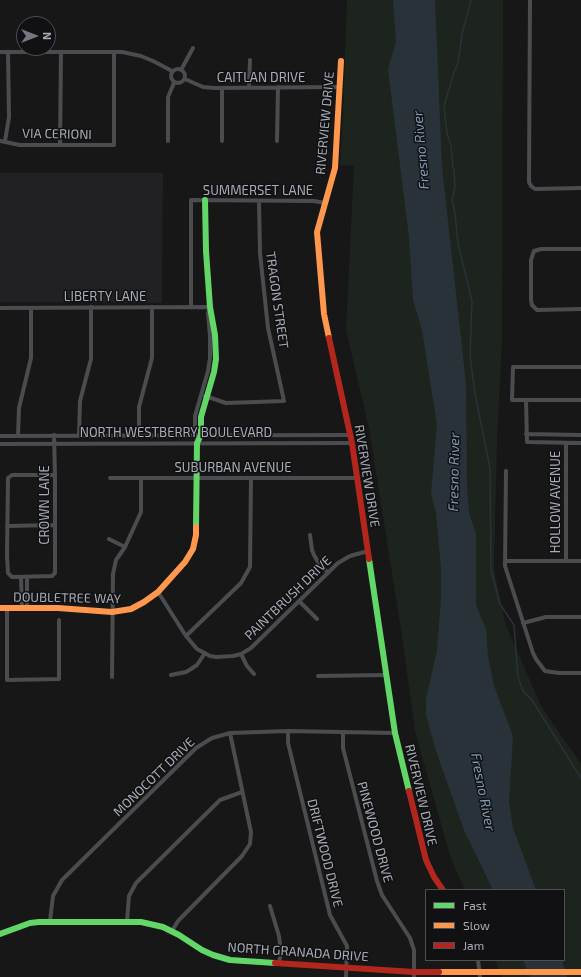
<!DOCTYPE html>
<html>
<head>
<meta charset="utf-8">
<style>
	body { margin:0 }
	#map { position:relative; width:581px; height:977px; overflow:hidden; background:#171717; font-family:"Exo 2",sans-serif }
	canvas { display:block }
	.legend { position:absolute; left:425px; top:889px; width:140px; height:72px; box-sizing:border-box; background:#111113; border:1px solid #4d4f55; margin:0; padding:5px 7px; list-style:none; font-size:12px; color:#a8adb8 }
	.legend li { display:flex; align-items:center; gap:8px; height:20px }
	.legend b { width:20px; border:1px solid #4d4f55 }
	.north { position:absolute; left:16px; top:16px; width:40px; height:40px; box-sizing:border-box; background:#111113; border:1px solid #4d4f55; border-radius:50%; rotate:90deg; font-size:11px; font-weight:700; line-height:16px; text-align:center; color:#a8adb8 }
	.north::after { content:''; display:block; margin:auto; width:14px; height:18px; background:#757880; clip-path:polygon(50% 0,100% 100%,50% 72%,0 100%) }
</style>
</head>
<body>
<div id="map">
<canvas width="581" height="977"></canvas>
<ul class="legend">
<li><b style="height:5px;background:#63d668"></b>Fast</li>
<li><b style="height:5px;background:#ff974d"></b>Slow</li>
<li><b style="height:5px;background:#b3261e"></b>Jam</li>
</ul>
<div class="north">N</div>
</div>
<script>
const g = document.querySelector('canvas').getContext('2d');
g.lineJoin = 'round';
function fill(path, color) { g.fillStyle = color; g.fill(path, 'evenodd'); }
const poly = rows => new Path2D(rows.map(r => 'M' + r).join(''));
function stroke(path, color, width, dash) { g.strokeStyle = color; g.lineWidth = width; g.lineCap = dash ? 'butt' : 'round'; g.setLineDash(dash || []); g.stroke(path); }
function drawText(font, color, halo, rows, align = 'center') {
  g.font = font + ' "Exo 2",sans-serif'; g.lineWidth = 3; g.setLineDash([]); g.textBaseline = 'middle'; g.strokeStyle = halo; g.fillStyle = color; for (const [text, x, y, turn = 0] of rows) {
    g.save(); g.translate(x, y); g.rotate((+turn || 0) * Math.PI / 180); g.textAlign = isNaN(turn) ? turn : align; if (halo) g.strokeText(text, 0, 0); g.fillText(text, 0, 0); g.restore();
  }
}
fill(poly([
	[0,173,163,173,162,303,0,302]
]), '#212123');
fill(poly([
	[347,0,503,0,502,339,497,440,494,569,505,623,528,676,541,706,581,764,581,977,502,977,495,960,564,960,564,890,465,890,450,856,415,731,402,636,369,428,346,330,354,166,340,165,343,114]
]), '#1d241e');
fill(poly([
	[393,0,435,0,442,167,466,384,467,485,469,513,476,534,476,605,486,629,488,656,494,686,513,736,509,802,513,828,536,890,493,890,464,830,436,751,426,715,426,699,437,650,441,600,441,569,436,513,431,493,437,425,422,330,413,300,409,237,388,69,396,42],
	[523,960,562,960,567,977,530,977]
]), '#2a3239');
stroke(poly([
	[471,0,462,34,458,63,454,72,444,106,447,133,451,146,453,168,454,169,455,188,452,200,455,213,458,244,472,301,470,355,475,394,490,468,491,570,500,604,514,625,518,677,523,691,532,700,581,778]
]), '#2a3239', 1.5);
stroke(poly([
	[530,0,529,182,531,186,535,189,581,188],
	[0,52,122,52,141,56,153,61,172,71],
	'171 76a7 7 0 1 1 14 0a7 7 0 1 1-14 0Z',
	[181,70,193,48],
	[185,79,203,87,214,88,340,87],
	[249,88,250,60],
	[0,141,20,145,114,145,114,52],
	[5,141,9,117,8,52],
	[168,141,168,97,174,83],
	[222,141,222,88],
	[277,141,278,87],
	[60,145,61,52],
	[581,249,541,249,534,251,531,260,531,300,532,305,537,310,581,309],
	[191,306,191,200,314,201,325,203],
	[0,308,210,307,208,313,210,336,210,358,208,371,195,416,195,437],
	[581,367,513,367,512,400,581,400],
	[205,396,226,403,284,401,268,328,260,253,259,201],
	[526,400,527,442,581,443],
	[526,434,581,435],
	[54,435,55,475,55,573,52,576,12,577,8,573,7,556,8,478,12,475,55,475],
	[139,435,139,407,152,358,152,307],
	[0,436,350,435],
	[18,436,19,408,31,358,31,308],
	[79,436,80,401,91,359,91,307],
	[0,444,352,443],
	[566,444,566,561],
	[506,471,505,566,533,653,536,659,545,671,559,673,581,673],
	[110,478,357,478],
	[7,526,55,525],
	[310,535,312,550,314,555,318,562,328,573],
	[109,539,125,547],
	[505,561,581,561],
	[21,578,22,608],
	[158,592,186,636,197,649,210,656,216,657,233,656,241,654,251,648,338,563,350,556,368,551],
	[299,601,317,619],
	[7,608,7,680,59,679,59,620],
	[27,608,27,577],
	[523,623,546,617,581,617],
	[186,636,241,583,250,567,251,478],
	[241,654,247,666,254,674],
	[171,675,186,672,191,669,197,665,205,653],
	[318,676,386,675],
	[112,677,113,574,116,560,125,547,141,512,141,478],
	[288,731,288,743,330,915,347,946,346,977],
	[343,732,343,748,377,881,382,895,410,938,414,950,414,977],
	[270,906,279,936,281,952,279,963],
	[50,921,53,896,62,880,196,748,212,738,230,733,288,731,395,733],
	[127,921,129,896,136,883,220,800,242,792],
	[172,931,178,921,242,856,250,844,251,832,230,733],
	[478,960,480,977]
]), '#4b4c50', 4);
stroke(poly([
	[196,527,197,443,201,435,201,417,214,372,216,359,215,335,210,307,206,251,205,200],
	[369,559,395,733,409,791],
	[0,934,30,923,39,922,141,922,163,927,179,935,202,950,213,955,230,960,275,963]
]), '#63d668', 6);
stroke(poly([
	[329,338,324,314,317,232,335,168,341,61],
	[0,608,58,608,112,612,131,609,144,602,158,592,185,562,193,549,196,535,196,527],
	[439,972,581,972]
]), '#ff974d', 6);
stroke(poly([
	[329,338,352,443,369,559],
	[409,791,426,860,434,877,443,890],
	[275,963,414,972,439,972]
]), '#b3261e', 6);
drawText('13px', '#a8adb8', '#111113', [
	["CAITLAN DRIVE",261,78],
	["RIVERVIEW DRIVE",325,123,-85],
	["VIA CERIONI",57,134,1],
	["SUMMERSET LANE",258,191],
	["LIBERTY LANE",105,297],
	["TRAGON STREET",277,300,82],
	["NORTH WESTBERRY BOULEVARD",176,433],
	["SUBURBAN AVENUE",233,468],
	["RIVERVIEW DRIVE",367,476,81],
	["HOLLOW AVENUE",556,502,-90],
	["CROWN LANE",45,505,-90],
	["DOUBLETREE WAY",67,598,1],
	["PAINTBRUSH DRIVE",288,598,-44],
	["MONOCOTT DRIVE",154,777,-44],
	["RIVERVIEW DRIVE",421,795,77],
	["PINEWOOD DRIVE",375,832,75],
	["DRIFTWOOD DRIVE",325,853,76],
	["NORTH GRANADA DRIVE",298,952,4]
]);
drawText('italic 14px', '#7f9bb3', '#111113', [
	["Fresno River",421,150,-95],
	["Fresno River",454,472,-89],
	["Fresno River",483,792,79]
]);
</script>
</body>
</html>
